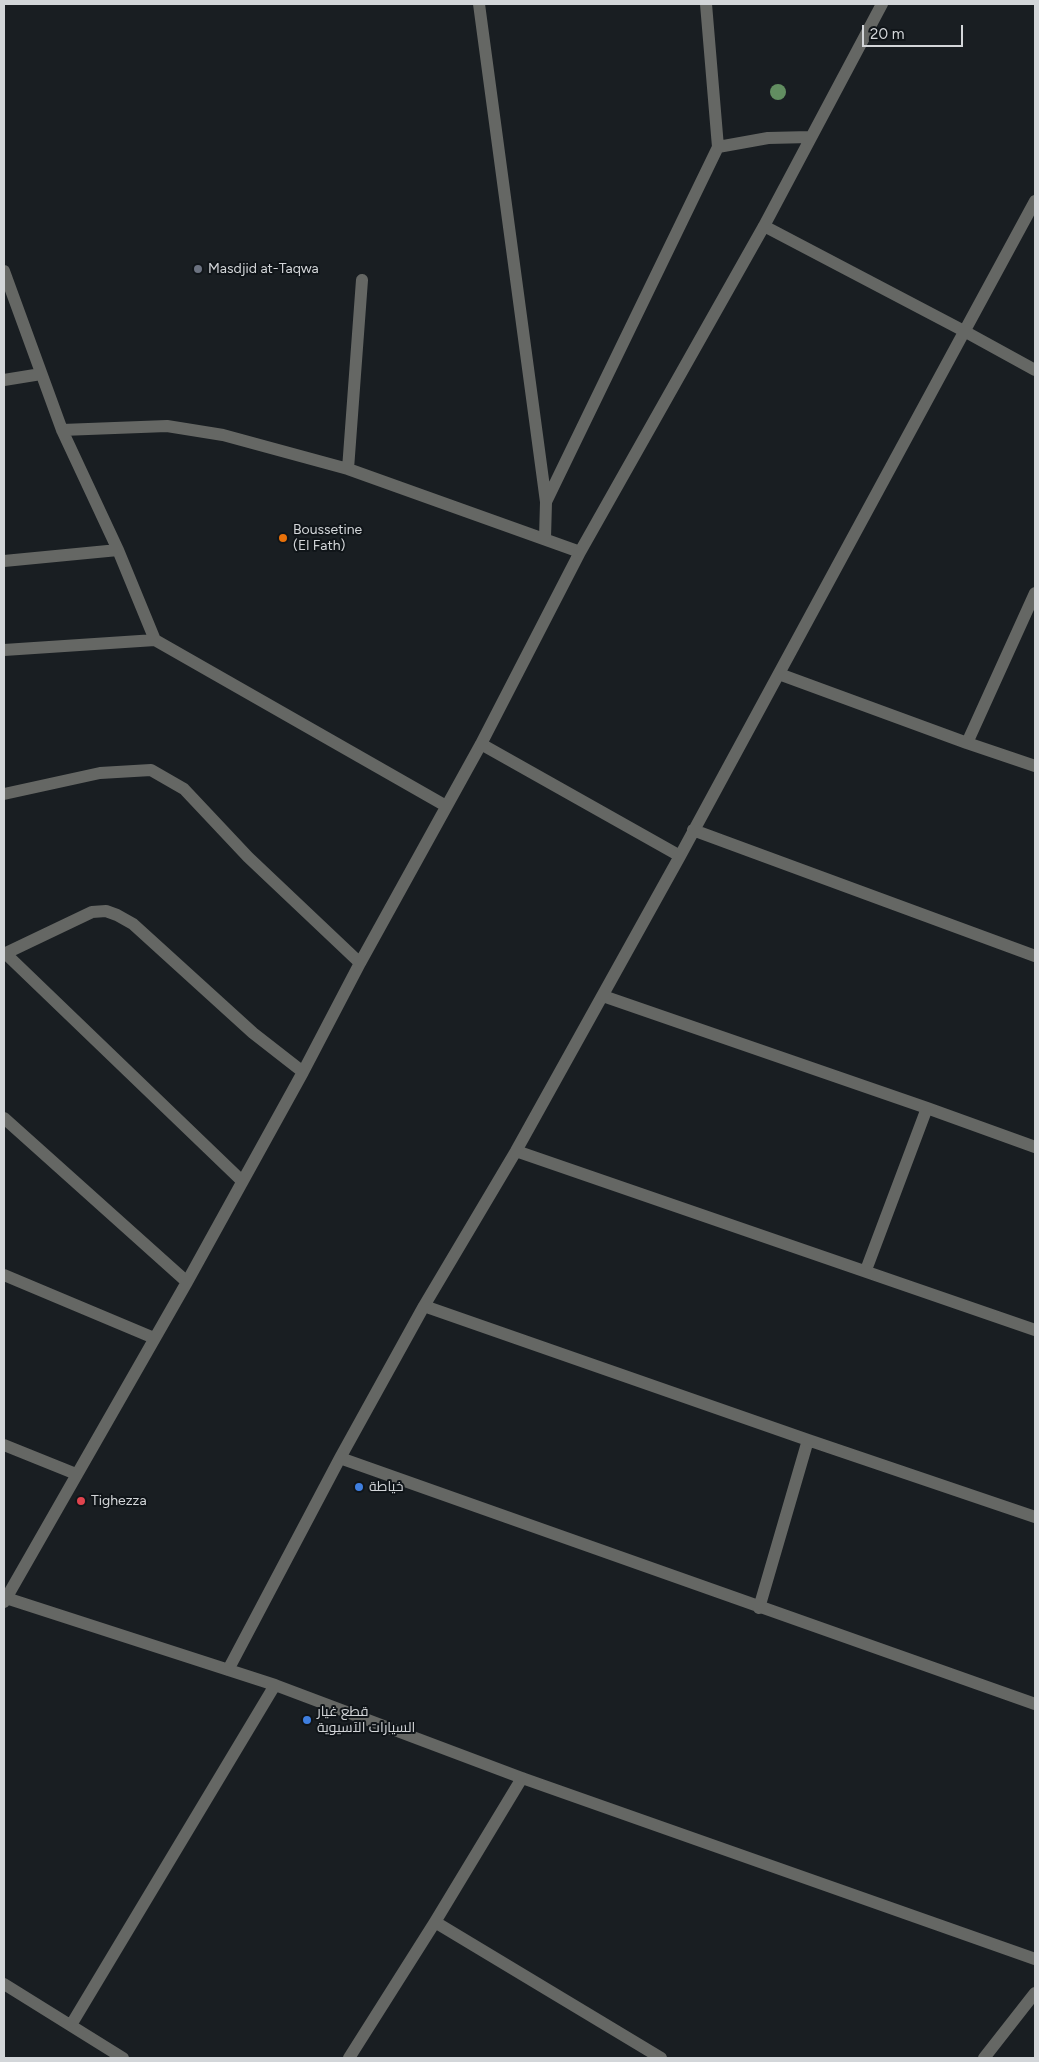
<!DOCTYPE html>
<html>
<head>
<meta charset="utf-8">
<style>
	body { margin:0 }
	#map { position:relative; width:1039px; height:2062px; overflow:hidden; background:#191e22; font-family:Figtree,sans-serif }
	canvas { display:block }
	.frame { position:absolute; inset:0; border:5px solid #d3d6d9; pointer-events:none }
	.scale { position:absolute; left:862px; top:25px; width:101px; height:22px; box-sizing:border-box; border:2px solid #d3d6d9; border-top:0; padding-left:6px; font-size:15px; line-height:18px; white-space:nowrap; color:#d3d6d9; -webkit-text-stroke:4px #101519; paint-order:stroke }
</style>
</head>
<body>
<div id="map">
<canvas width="1039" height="2062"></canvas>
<div class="frame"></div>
<div class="scale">20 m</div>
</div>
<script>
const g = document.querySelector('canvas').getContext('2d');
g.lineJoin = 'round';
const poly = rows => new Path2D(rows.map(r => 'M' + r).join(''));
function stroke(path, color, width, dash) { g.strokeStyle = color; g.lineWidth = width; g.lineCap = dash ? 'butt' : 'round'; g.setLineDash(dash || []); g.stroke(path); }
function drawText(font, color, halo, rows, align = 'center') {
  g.font = font + ' Figtree,Cairo,sans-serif'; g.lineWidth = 4; g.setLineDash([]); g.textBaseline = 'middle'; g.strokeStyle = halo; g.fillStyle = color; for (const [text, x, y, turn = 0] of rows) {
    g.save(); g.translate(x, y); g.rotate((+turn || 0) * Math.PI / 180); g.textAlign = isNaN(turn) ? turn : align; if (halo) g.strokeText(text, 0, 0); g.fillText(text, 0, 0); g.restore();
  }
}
stroke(poly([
	[479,4,546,502,545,538],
	[706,4,718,147,768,138,810,137],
	[764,226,964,331,1035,370],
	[4,271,62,430,118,550,155,640],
	[4,380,41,374],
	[62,430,167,426,223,435,348,469,580,552],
	[348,469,362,280],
	[546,502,718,147],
	[4,561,118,550],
	[4,650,155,640,446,806],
	[779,674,967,743,1035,766],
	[967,743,1035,593],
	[481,744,680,856],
	[4,794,100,773,151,770,184,789,248,857,360,963],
	[693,830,1035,956],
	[4,954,92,912,106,911,117,915,133,924,253,1033,303,1072],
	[6,954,242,1181],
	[603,996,927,1108,1035,1147],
	[4,1118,187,1282],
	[516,1151,1035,1330],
	[866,1270,927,1108],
	[4,1275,154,1338],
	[424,1306,808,1440,1035,1517],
	[4,1445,76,1474],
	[340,1458,1035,1704],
	[6,1598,275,1685,522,1778,1035,1959],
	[4,1602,187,1282,303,1072,360,963,481,744,580,552,764,226,882,4],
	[759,1608,808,1440],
	[228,1670,340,1458,424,1306,516,1151,680,856,1035,201],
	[435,1922,661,2058],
	[4,1984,123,2058],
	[71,2025,275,1685],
	[349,2058,435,1922,522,1778],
	[984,2058,1035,1993]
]), '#656764', 12);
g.fillStyle = '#628e61';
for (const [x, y] of [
	[778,92]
]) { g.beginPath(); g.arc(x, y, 8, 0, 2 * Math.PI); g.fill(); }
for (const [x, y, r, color] of [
	[198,269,5,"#6b7280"],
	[283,538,5,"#e8710a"],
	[359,1487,5,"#3f7fe0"],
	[81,1501,5,"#e0444e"],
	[307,1720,5,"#3f7fe0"]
]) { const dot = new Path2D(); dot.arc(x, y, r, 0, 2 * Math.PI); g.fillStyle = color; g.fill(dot); stroke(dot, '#101519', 2); }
drawText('14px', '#d3d6d9', '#101519', [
	["Masdjid at-Taqwa",208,269],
	["Boussetine",293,530],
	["(El Fath)",293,546],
	["خياطة",369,1487],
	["Tighezza",91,1501],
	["قطع غيار",317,1712],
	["السيارات الآسيوية",317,1728]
], 'left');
</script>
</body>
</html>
